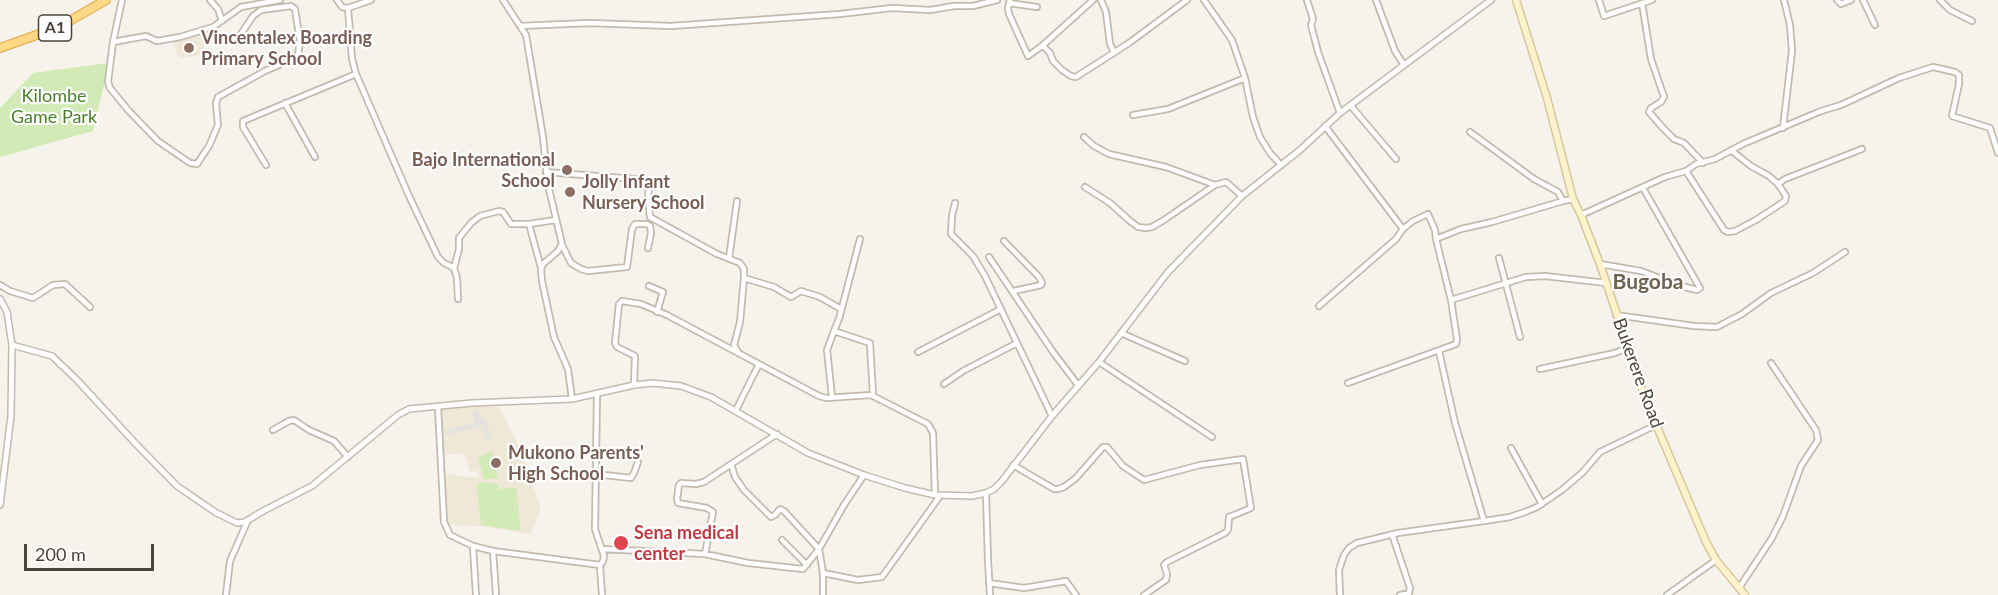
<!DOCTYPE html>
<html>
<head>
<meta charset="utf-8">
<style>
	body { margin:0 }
	#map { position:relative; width:1998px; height:595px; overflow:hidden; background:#f6f3ec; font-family:Lato,sans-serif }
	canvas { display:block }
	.scale { position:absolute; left:24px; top:544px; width:130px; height:27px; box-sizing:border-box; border:3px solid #4b4439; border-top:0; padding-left:8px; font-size:18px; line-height:21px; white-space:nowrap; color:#4b4439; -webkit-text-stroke:4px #fff; paint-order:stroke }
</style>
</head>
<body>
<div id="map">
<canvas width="1998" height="595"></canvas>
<div class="scale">200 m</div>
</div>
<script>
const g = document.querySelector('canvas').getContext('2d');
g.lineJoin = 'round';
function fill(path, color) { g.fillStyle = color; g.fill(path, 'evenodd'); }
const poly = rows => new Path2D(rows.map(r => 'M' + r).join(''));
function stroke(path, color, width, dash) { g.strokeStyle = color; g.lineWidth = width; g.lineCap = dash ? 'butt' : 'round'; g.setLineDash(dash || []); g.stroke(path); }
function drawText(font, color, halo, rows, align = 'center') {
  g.font = font + ' Lato,sans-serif'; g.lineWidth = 4.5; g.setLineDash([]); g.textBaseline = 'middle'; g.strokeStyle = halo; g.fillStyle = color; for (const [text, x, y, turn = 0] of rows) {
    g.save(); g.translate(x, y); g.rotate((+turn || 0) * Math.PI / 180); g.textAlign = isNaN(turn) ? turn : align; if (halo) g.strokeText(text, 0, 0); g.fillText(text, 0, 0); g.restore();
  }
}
fill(poly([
	[202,33,205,55,179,58,172,41],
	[496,406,501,410,517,442,541,508,531,534,488,527,447,524,444,474,479,478,478,471,470,472,464,453,443,455,441,409]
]), '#efe8d6');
fill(poly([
	[109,63,93,131,0,157,0,108,33,73],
	[493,452,498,478,484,480,478,457],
	[480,482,498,484,498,489,516,488,521,531,481,525,477,486]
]), '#d2eab5');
fill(poly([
	[472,410,478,410,480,416,485,419,493,438,487,440,482,429,485,428,484,426,446,435,444,430,475,422]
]), '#e5e3e0');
const minor = poly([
	[122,0,113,42,108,82,110,88,128,110,158,141,190,163,197,164,209,146,218,125,216,103,218,97,265,71,295,58,298,55,300,41,295,9,291,6,261,10,253,16,239,37],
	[210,0,218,9,222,21],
	[337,0,342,7,348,8,371,0],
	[503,0,526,35,543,137,548,185,562,244,558,251,543,264,541,269,542,281,554,337,568,369,572,399],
	[1010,0,1008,8,1009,14,1028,56,1042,46,1093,0],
	[1101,0,1106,12,1110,44,1114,52],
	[1204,0,1232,40,1245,78,1253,117,1260,137,1270,153,1281,165],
	[1307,0,1313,19,1311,25,1318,52,1340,113],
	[1376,0,1395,51,1404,65],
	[1599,0,1604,16,1652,0],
	[1837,0,1841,4,1851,0],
	[1863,0,1875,25],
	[1940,0,1950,10,1972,21],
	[1009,3,1037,7],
	[1642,3,1651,59,1664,97,1661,102,1651,108,1649,112,1663,128,1674,139,1684,143,1703,163],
	[348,8,352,59,356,74,409,196,438,257,444,263,454,268,457,278,458,299],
	[520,26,589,23,671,26,840,14,892,8,930,10,954,6,973,6,997,0],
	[113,42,146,36,157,41,180,37,213,27,241,7,280,0],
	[1043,46,1050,53,1053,61,1062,70,1071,76,1076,77,1129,43,1187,0],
	[285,103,315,157],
	[1351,106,1396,159],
	[1133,115,1168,109,1245,78],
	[1325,126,1403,229,1413,221,1428,214,1435,230,1436,239,1461,229,1492,222,1563,201],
	[1783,128,1792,51,1790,25,1784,0],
	[1470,132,1534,179,1558,192,1563,201,1573,199],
	[1084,137,1094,146,1109,154,1166,167,1215,185,1226,182,1242,196],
	[1732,151,1751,166,1769,176,1778,184,1785,179,1862,149],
	[266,165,243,127,243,121,356,74],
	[1686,171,1724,230,1728,232,1735,231,1756,220,1785,201,1786,196,1778,184],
	[546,172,647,180,649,184,648,199,650,217,717,254,740,263,744,269,744,278,740,322,734,345,738,352],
	[1085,187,1110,203,1130,221,1138,227,1146,228,1152,227,1164,220,1215,185],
	[955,203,952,216,951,234,973,256,985,276,1052,416],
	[1581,215,1665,177,1686,171,1696,164,1715,159,1743,144,1821,111,1841,105,1899,78,1933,67,1955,72,1959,75,1959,84,1952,116,1990,128,1998,153],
	[529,224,541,268],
	[860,239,839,319,834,331,870,343,873,395],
	[1436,239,1451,300,1526,277,1545,276,1606,283],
	[1004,241,1039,277,1042,283,1041,285,1014,291],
	[562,245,571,263,581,269,588,271,627,267,632,229,635,224,647,224,650,226,651,233,648,248],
	[989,257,1053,352,1078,385],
	[729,258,737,201],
	[1499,258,1520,337],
	[1600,264,1641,271,1681,286,1697,290,1700,288,1643,188],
	[454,268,459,249,459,238,471,223,480,216,499,211,503,212,511,224,529,224,556,220],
	[744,278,774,287,791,297,801,291,820,297,841,309],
	[0,285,10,291,33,298,53,285,65,284,90,307],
	[649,286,663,292,657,312],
	[1319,306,1396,239,1403,229],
	[1616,315,1694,326,1717,327,1742,314,1771,293,1813,273,1845,252],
	[1121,333,1185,361],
	[1439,351,1455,423,1484,521],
	[918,352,1001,309],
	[1099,362,1212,437],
	[1540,369,1615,353,1627,348],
	[1348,383,1456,344,1457,339,1451,300],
	[944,384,963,371,1017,343],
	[634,385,635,356,617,347,615,343,619,304,622,301,641,304,667,315,819,396,826,398,871,395,928,424,933,433,935,495],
	[597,394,595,529,604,556,603,561,600,565,602,595],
	[832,397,827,350,834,331],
	[438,407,444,522,450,535,473,546,493,551,600,565],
	[736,410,759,364],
	[273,430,289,421,294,420,309,430,334,441,348,457],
	[1511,448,1542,504],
	[731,464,735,477,744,490,771,517,775,515,780,509,784,511,819,549,823,573,823,595],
	[1013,465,1054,489,1058,489,1064,487,1076,478,1103,447,1107,447,1123,466,1144,480,1200,465,1243,459,1251,508,1229,517,1228,530,1225,533,1167,562,1164,565,1167,574,1166,580,1144,595],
	[595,474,631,478,634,473,638,462],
	[986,493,988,560,990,595],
	[1392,534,1410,588,1409,593,1400,595],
	[782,540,807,565],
	[473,546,476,595],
	[602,549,705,554,748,563,803,569,819,549,844,505,864,475],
	[493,551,496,595],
	[705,554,713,512,707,508,678,503,677,499,679,485,681,483,696,484,704,482,777,434],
	[823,573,858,580,882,577,940,496],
	[989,583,1024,588,1066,581,1076,595],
	[1739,588,1772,538,1783,516,1801,466,1818,440,1816,430,1771,363],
	[226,595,230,561,248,520],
	[1340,595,1339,570,1344,555,1349,548,1357,543,1398,533,1484,521,1510,517,1525,512,1537,507,1562,490,1583,472,1600,452,1656,425],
	[1667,595,1716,560]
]);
const tertiary = poly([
	[0,299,7,312,12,345,11,416,0,505],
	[12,345,52,356,77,380,135,443,177,486,215,512,237,523,245,522,263,511,312,486,398,415,409,409,472,403,572,399,634,385,653,383,681,386,711,397,808,453,864,475,905,488,935,495,972,496,986,493,994,489,1002,481,1052,416,1099,362,1168,272,1242,196,1300,150,1340,113,1491,0]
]);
const secondary = poly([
	[1516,0,1547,98,1573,199,1581,215,1600,264,1646,401,1706,542,1716,560,1745,595]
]);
const trunk = poly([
	[0,48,59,27,106,0]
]);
stroke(minor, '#c2bbae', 8);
stroke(tertiary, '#c2bbae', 8);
stroke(secondary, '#d6c79b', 9);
stroke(trunk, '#e0a43c', 10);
stroke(minor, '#fff', 4.5);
stroke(tertiary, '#fff', 5);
stroke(secondary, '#fff3cd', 6);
stroke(trunk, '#ffd985', 8);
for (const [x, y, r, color] of [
	[189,48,6,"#8d6e63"],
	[567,170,6,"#8d6e63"],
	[570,192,6,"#8d6e63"],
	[496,463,6,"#8d6e63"],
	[621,543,8,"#e0444e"]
]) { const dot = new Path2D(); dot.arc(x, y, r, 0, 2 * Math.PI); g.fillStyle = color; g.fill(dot); stroke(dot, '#fff', 2); }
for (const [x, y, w] of [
	[55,28,33]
]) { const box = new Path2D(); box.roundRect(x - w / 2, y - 13, w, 26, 4.5); g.fillStyle = '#fff'; g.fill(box); stroke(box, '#4b4439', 1.5); }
drawText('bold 16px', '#4b4439', null, [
	["A1",55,28]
]);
drawText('bold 18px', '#785e54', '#fff', [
	["Vincentalex Boarding",201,38],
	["Primary School",201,59],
	["Bajo International",555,160,"right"],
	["School",555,181,"right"],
	["Jolly Infant",582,182],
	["Nursery School",582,203],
	["Mukono Parents'",508,453],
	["High School",508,474]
], 'left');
drawText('18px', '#4a7f2a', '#fff', [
	["Kilombe",54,96],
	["Game Park",54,117]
]);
drawText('18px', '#4b4439', '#fff', [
	["Bukerere Road",1638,373,70]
]);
drawText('bold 18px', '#be3a42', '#fff', [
	["Sena medical",634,533],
	["center",634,554]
], 'left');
drawText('bold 21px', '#6e6250', '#fff', [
	["Bugoba",1648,282]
]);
</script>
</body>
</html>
